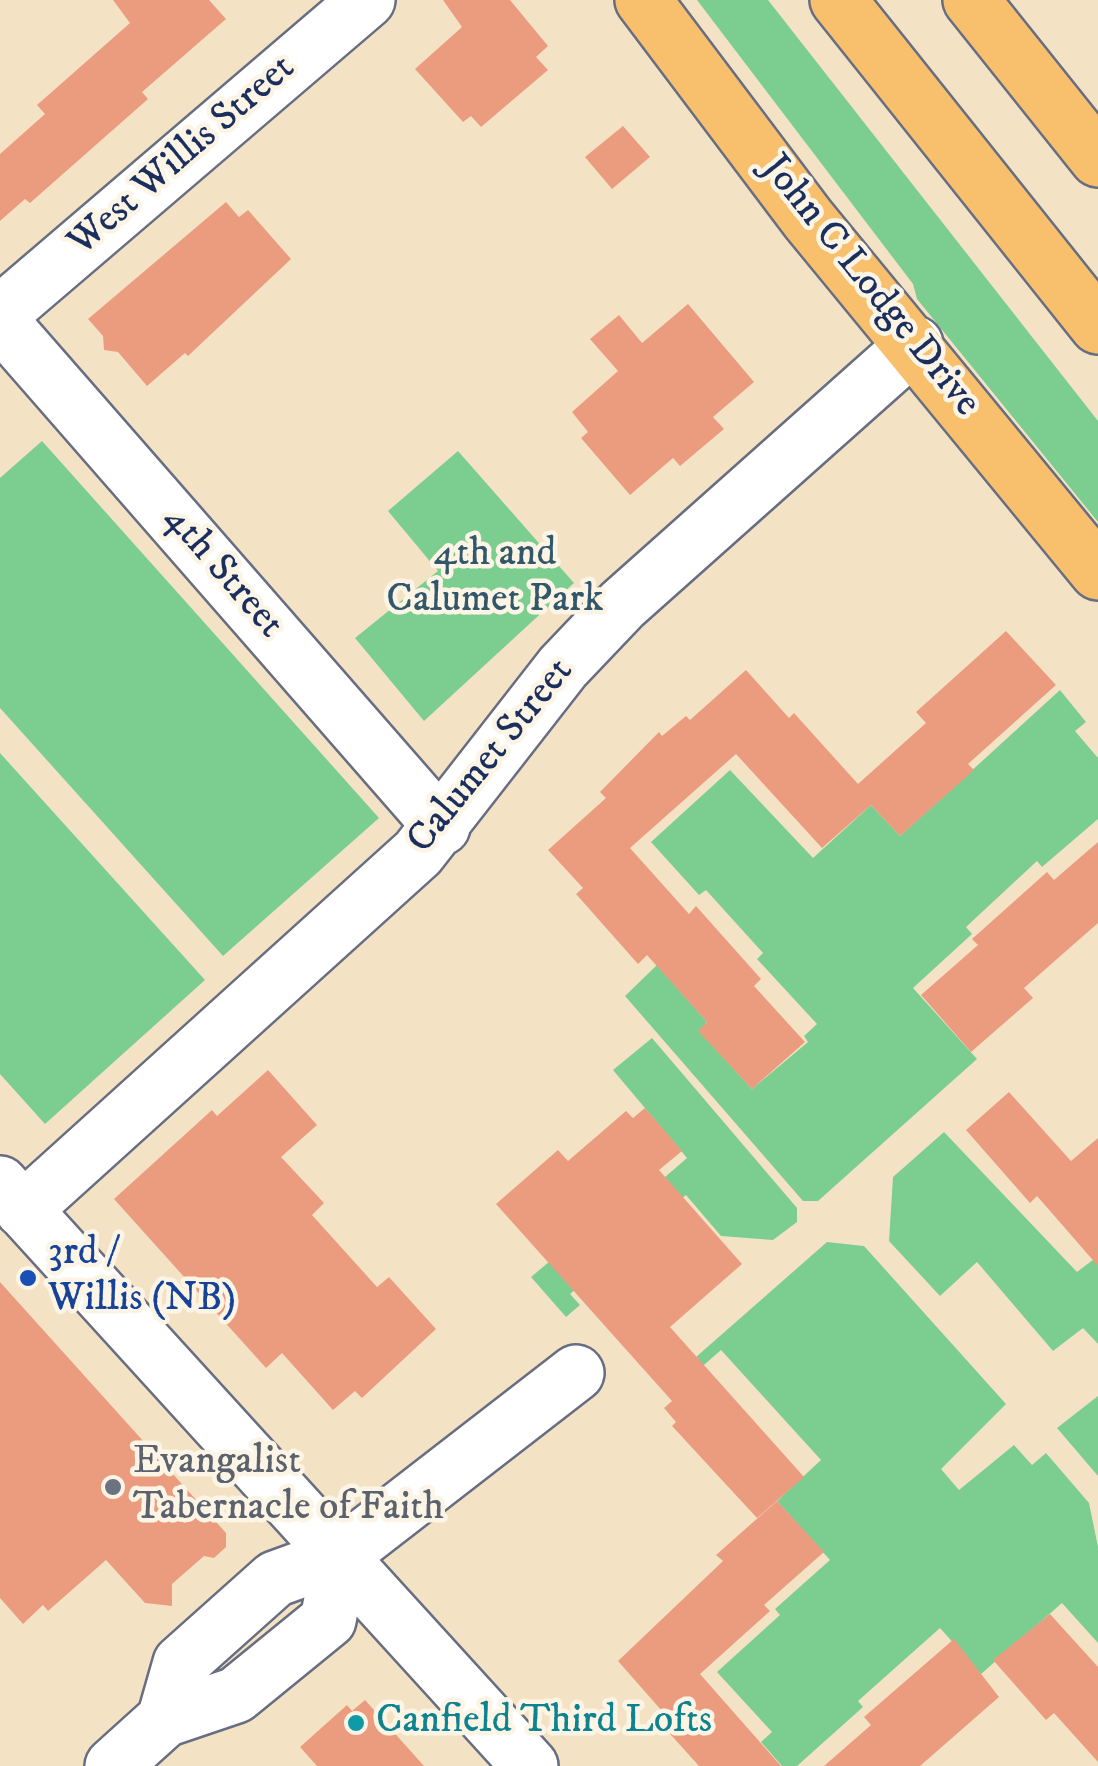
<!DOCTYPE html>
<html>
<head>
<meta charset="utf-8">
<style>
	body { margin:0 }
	canvas { display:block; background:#f4e2c5 }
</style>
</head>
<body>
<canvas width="1098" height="1766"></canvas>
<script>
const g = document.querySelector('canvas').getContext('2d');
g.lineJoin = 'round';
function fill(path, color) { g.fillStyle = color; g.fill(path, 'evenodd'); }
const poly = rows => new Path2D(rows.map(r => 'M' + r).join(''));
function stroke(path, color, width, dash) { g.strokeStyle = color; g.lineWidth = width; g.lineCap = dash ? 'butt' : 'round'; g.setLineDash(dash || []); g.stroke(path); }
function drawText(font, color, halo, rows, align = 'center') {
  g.font = font + ' "IM FELL DW Pica",serif'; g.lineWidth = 9; g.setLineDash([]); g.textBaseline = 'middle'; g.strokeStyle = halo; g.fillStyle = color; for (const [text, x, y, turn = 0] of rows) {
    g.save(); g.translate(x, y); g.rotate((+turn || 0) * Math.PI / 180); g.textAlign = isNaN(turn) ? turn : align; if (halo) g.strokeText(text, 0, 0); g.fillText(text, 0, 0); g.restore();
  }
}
fill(poly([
	[697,0,768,0,1098,421,1098,522,917,299,913,284],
	[42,441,379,818,223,956,0,708,0,478],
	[458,451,574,583,424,721,355,638,438,571,388,511],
	[1060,690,1086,722,1075,731,1098,758,1098,819,1042,867,1037,861,966,927,972,934,913,988,977,1059,818,1201,803,1201,625,996,657,965,707,1022,699,1031,752,1089,808,1042,804,1036,817,1024,757,959,763,953,706,890,699,895,651,842,730,770,813,858,871,805,900,836],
	[0,753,205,980,45,1124,0,1074],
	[652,1038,797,1208,797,1222,773,1240,721,1236,686,1195,570,1294,580,1305,566,1317,531,1277,611,1210,619,1217,687,1158,613,1070],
	[944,1132,1077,1272,1098,1256,1098,1344,1083,1328,1053,1351,977,1262,940,1296,889,1241,893,1177],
	[827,1242,864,1246,1006,1404,941,1469,959,1490,1014,1445,1032,1465,1046,1453,1089,1503,1098,1547,1098,1643,1062,1603,981,1674,940,1628,858,1701,863,1707,797,1766,782,1766,761,1742,772,1732,717,1672,780,1615,775,1609,830,1560,777,1501,821,1460,721,1350,672,1393,663,1386],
	[1098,1396,1098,1476,1057,1428]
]), '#7cce90');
fill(poly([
	[113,0,209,0,226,19,142,92,148,99,30,203,25,199,0,221,0,154,45,114,37,105,130,23],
	[443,0,510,0,548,46,536,57,548,70,481,127,471,116,463,122,415,69,462,27],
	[623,126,650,157,612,189,585,157],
	[226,202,239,217,248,210,291,259,188,356,185,353,147,386,118,352,104,350,103,336,88,319],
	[688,304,754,382,713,417,724,429,680,466,673,458,630,495,581,438,588,432,572,412,618,371,590,339,619,315,642,343],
	[1006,631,1056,685,968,764,974,770,900,836,871,805,822,848,736,754,630,848,689,914,696,906,761,979,754,986,805,1042,752,1089,698,1031,707,1022,647,955,638,964,576,894,583,888,548,850,606,798,600,792,659,732,662,736,686,716,690,720,746,670,789,718,794,713,858,784,926,723,916,712],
	[1098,842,1098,923,1024,988,1033,998,971,1052,921,995,978,945,972,939,1047,872,1054,880],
	[268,1070,317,1125,281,1157,324,1203,312,1215,377,1287,389,1277,436,1329,362,1398,355,1391,333,1410,282,1353,266,1368,114,1199,212,1110,217,1116],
	[1009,1092,1071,1161,1098,1138,1098,1266,1037,1196,1030,1203,966,1130],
	[645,1108,682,1151,659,1170,742,1264,670,1327,804,1477,757,1518,672,1426,676,1422,664,1408,672,1401,496,1204,558,1150,568,1161,626,1111,633,1118],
	[0,1282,226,1533,226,1547,214,1558,204,1556,172,1584,172,1606,145,1603,106,1560,48,1611,43,1605,23,1624,0,1598],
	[777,1501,824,1552,764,1605,770,1611,700,1674,781,1766,699,1766,662,1725,669,1719,618,1661,723,1561,716,1555],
	[1050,1614,1098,1667,1098,1762,1054,1713,1046,1720,993,1660],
	[954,1639,999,1697,920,1766,824,1766,871,1725,864,1717],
	[365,1700,424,1766,317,1766,300,1747,347,1705,352,1711]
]), '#ec9c7e');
const minor = poly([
	[0,314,367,0],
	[0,321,442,827],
	[0,1184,530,1766],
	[23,1210,418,853,563,667,622,605,915,344],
	[165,1719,181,1663,275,1579,341,1555,576,1373],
	[113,1766,165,1719,236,1695,328,1620,341,1555]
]);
const major = poly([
	[643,0,808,219,1098,572]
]);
const highway = poly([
	[838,0,1098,326],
	[971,0,1098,159]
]);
stroke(minor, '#676e82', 60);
stroke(major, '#676e82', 60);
stroke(highway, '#676e82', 60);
stroke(minor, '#fff', 55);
stroke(major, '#f8bf6c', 55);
stroke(highway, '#f8bf6c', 55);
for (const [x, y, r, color] of [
	[28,1278,10,"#1a4fb4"],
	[113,1487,10,"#6b7280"],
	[356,1723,10,"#0f9aa8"]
]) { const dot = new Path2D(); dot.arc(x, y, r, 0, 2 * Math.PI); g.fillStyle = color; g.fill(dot); stroke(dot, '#fcf5e5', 4); }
drawText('40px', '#1b2f5e', '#fcf5e5', [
	["West Willis Street",183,157,-41],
	["John C Lodge Drive",869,287,51],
	["4th Street",222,573,49],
	["Calumet Street",492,757,-51]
]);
drawText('40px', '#33576a', '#fcf5e5', [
	["4th and",495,556],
	["Calumet Park",495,602]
]);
drawText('40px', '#164399', '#fcf5e5', [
	["3rd /",48,1255],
	["Willis (NB)",48,1301]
], 'left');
drawText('40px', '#5b616d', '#fcf5e5', [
	["Evangalist",133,1464],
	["Tabernacle of Faith",133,1510]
], 'left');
drawText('40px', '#0d838f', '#fcf5e5', [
	["Canfield Third Lofts",376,1723]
], 'left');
</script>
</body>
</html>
